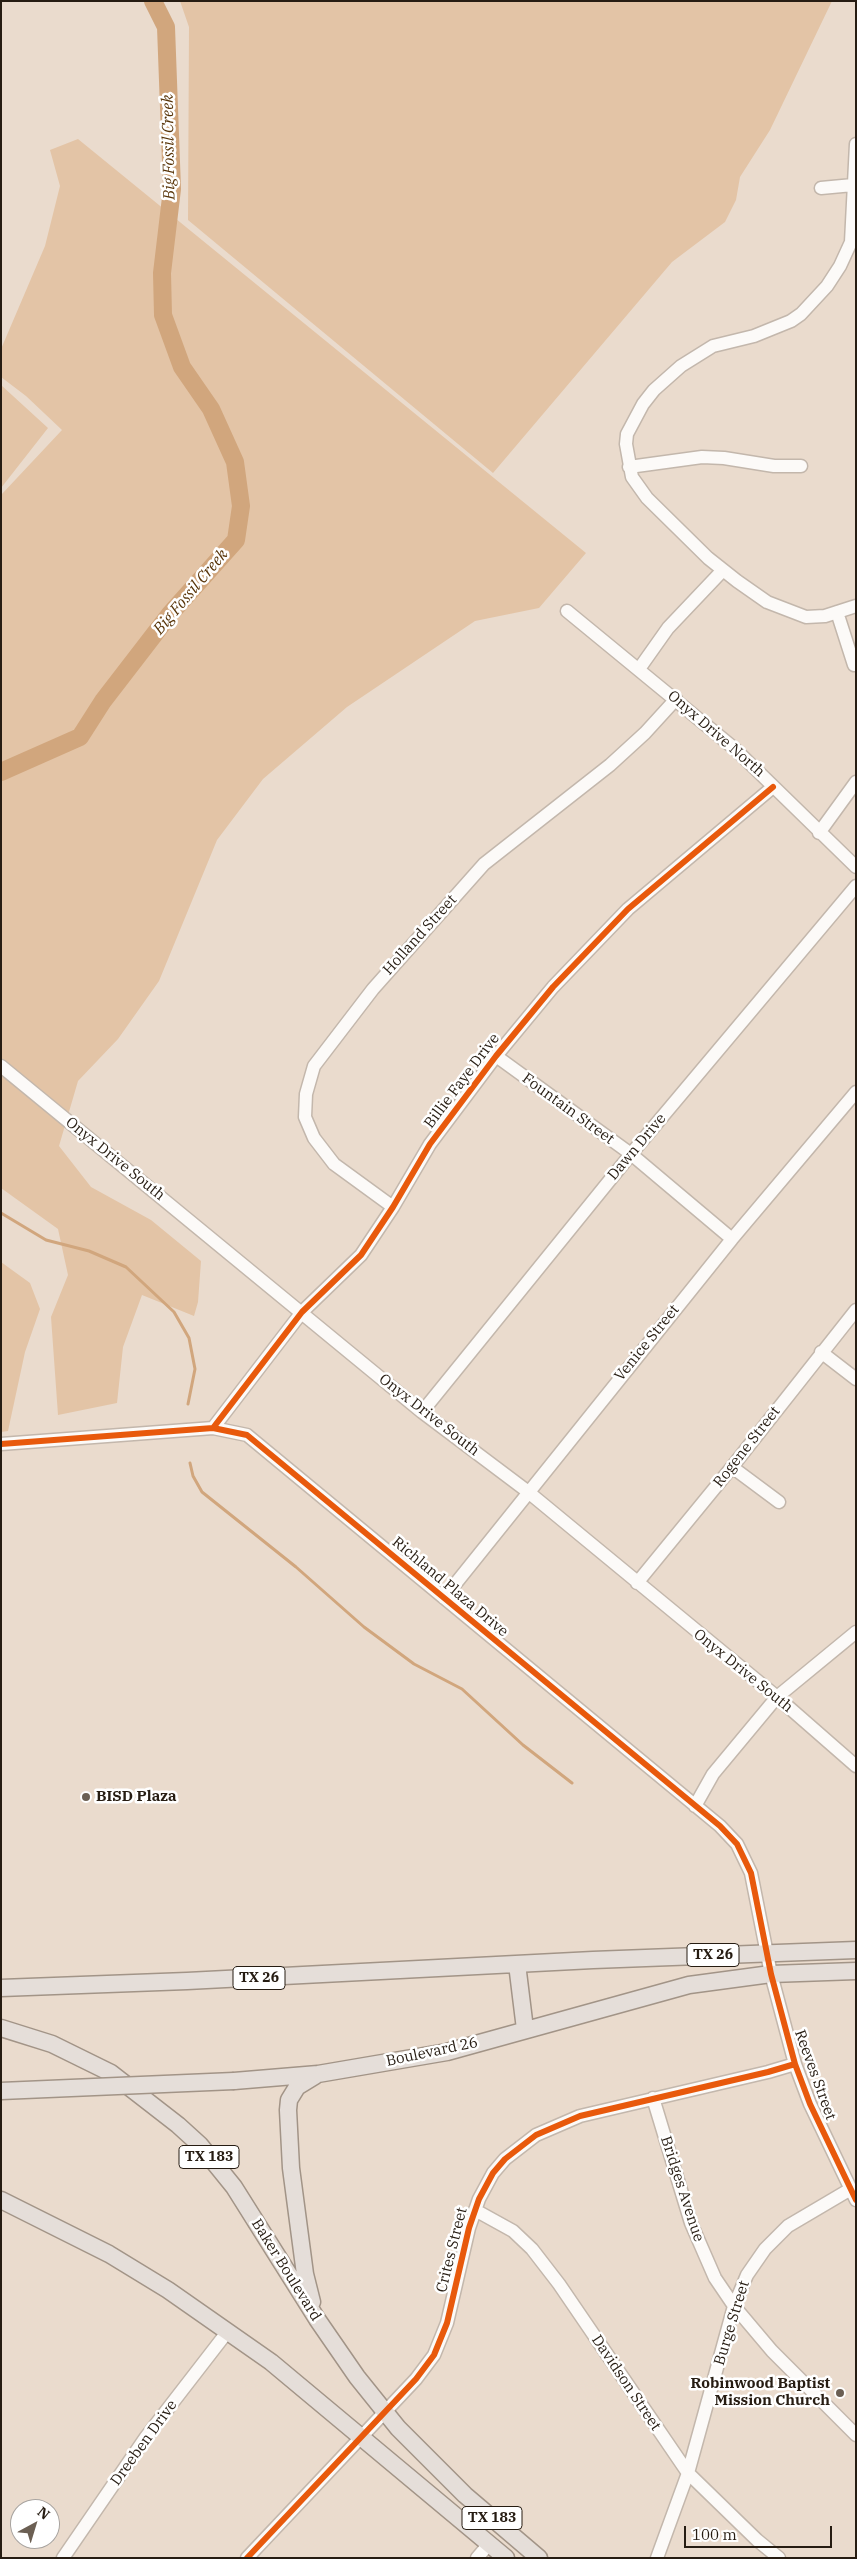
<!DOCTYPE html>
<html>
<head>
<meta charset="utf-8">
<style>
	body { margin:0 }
	#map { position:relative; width:857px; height:2559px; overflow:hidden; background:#eadbcd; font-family:"IBM Plex Serif",serif }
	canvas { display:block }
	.frame { position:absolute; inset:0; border:2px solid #261c12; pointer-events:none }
	.north { position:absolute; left:10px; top:2499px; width:50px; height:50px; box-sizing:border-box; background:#fff; border:1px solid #a8a4a0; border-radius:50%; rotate:39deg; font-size:14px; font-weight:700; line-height:20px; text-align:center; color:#261c12 }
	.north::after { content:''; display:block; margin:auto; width:18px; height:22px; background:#6b5f53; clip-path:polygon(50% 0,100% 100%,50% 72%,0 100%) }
	.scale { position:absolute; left:684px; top:2526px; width:148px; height:22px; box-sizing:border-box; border:2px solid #261c12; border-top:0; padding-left:6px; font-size:15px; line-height:18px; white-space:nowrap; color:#261c12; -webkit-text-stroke:4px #fff; paint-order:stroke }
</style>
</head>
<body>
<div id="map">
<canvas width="857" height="2559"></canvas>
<div class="frame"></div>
<div class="north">N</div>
<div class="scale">100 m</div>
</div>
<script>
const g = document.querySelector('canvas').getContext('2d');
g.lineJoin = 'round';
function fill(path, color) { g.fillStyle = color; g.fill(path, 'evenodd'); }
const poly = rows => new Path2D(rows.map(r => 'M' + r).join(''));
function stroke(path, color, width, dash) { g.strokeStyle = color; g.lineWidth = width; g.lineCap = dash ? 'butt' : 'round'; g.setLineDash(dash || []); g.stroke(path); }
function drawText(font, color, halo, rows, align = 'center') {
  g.font = font + ' "IBM Plex Serif",serif'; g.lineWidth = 5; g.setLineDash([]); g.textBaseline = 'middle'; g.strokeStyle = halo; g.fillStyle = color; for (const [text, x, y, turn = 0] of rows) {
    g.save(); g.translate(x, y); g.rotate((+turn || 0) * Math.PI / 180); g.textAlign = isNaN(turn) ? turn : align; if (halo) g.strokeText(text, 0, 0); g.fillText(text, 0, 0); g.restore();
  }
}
fill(poly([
	[180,1,832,1,770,130,740,177,736,200,725,222,672,262,493,473,188,220,189,27],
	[78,139,586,553,539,608,475,621,347,707,263,779,217,840,159,981,118,1039,78,1081,59,1146,91,1187,151,1220,201,1261,198,1302,194,1316,142,1295,123,1347,117,1403,58,1415,51,1317,68,1275,58,1229,1,1188,1,495,62,430,26,396,1,377,1,349,45,246,60,186,50,150],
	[1,385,48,428,1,488],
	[1,1262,30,1283,40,1309,25,1352,8,1431,1,1432]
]), '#e3c4a6');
stroke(poly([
	[1,1213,46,1240,89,1251,126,1267,174,1312,189,1338,195,1369,188,1404],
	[190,1463,193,1476,202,1492,296,1567,364,1627,414,1664,462,1689,523,1745,572,1783]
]), '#d1a67d', 3);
stroke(poly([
	[1,772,80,737,103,701,170,614,236,540,241,506,235,462,211,409,182,367,163,315,162,273,172,189,166,27,153,1]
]), '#d1a67d', 18);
const minor = poly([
	[856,144,851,242,840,266,827,286,801,314,791,321,754,336,713,346,681,366,654,390,643,404,627,434,626,444,632,477,647,498,708,558,737,581,767,602,806,617,825,616,856,606],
	[821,188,853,185],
	[629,467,702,457,724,458,774,466,801,466],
	[567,611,735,749,856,867],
	[837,612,854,665],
	[639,669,668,628,723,570],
	[819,833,856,782],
	[496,1056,631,1154,732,1239],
	[1,1066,422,1412,527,1491,777,1697,856,1766],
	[393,1207,334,1164,314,1138,305,1117,306,1094,314,1066,373,989,484,864,610,765,645,733,676,699],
	[821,1352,856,1379],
	[422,1412,631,1154,856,886],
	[213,1428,302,1312,361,1255,393,1207,430,1144,496,1056,553,987,628,909,773,787],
	[1,1444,213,1428,247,1435,720,1826,737,1844,751,1873,771,1974,795,2064,810,2104,856,2200],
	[732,1467,779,1502],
	[637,1583,732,1467,856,1310],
	[444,1598,732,1239,856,1092],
	[695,1806,713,1774,777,1697,856,1632],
	[653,2098,691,2223,715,2278,734,2306,772,2351,856,2435],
	[475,2210,513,2231,532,2249,559,2284,688,2473,757,2540,779,2558],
	[63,2558,146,2437,228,2331],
	[247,2558,416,2379,434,2355,447,2323,469,2228,479,2199,493,2173,505,2159,536,2135,580,2116,768,2072,795,2064],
	[477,2558,489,2544],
	[657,2558,688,2473,734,2306,747,2275,765,2249,788,2226,849,2190]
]);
const major = poly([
	[517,1964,525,2029],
	[1,1988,187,1981,593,1960,856,1950],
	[1,2028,52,2044,111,2073,178,2125,200,2145,234,2187,317,2319,357,2377,398,2428,465,2495,539,2558],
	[234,2081,318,2074,447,2052,689,1985,771,1974,856,1971],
	[1,2200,109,2254,168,2290,271,2362,506,2558],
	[312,2302,305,2274,291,2168,288,2110,289,2100,297,2087,315,2076]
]);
stroke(minor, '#c3b7ac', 15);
stroke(major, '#a29487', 19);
stroke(minor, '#fcfaf8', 12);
stroke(major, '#e5ded9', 16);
const majorBridge = poly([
	[1,2091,234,2081]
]);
stroke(majorBridge, '#a29487', 19, []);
stroke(majorBridge, '#e5ded9', 16);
stroke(poly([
	[213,1428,302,1312,361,1255,393,1207,430,1144,496,1056,553,987,628,909,773,787],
	[1,1444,213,1428,247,1435,720,1826,737,1844,751,1873,771,1974,795,2064,810,2104,856,2200],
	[247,2558,416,2379,434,2355,447,2323,469,2228,479,2199,493,2173,505,2159,536,2135,580,2116,768,2072,795,2064]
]), '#e8590c', 6);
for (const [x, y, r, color] of [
	[86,1797,5,"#6b5f53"],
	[840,2393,5,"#6b5f53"]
]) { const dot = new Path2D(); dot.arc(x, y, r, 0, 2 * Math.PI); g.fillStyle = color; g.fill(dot); stroke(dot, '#fff', 2); }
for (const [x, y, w] of [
	[713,1955,52],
	[259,1978,52],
	[209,2157,60],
	[492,2518,60]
]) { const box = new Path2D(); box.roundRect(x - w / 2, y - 11.5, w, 23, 4); g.fillStyle = '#fff'; g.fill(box); stroke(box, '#261c12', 1); }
drawText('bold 14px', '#261c12', null, [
	["TX 26",713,1955],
	["TX 26",259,1978],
	["TX 183",209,2157],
	["TX 183",492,2518]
]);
drawText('15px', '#261c12', '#fff', [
	["Onyx Drive North",716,734,41],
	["Holland Street",420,935,-48],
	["Billie Faye Drive",462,1081,-53],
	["Fountain Street",568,1109,36],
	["Dawn Drive",637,1147,-50],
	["Onyx Drive South",115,1159,39],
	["Venice Street",647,1343,-51],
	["Onyx Drive South",429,1415,38],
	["Rogene Street",747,1447,-52],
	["Richland Plaza Drive",450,1587,40],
	["Onyx Drive South",743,1671,39],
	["Boulevard 26",432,2052,-12],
	["Reeves Street",815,2075,70],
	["Bridges Avenue",682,2189,72],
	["Crites Street",452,2250,-76],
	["Baker Boulevard",286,2270,58],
	["Burge Street",732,2323,-73],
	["Davidson Street",626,2383,56],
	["Dreeben Drive",144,2443,-54]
]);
drawText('bold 15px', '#261c12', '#fff', [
	["BISD Plaza",96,1797],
	["Robinwood Baptist",830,2384,"right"],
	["Mission Church",830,2401,"right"]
], 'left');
drawText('italic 16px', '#573307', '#fff', [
	["Big Fossil Creek",169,147,-91],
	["Big Fossil Creek",191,592,-50]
]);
</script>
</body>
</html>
